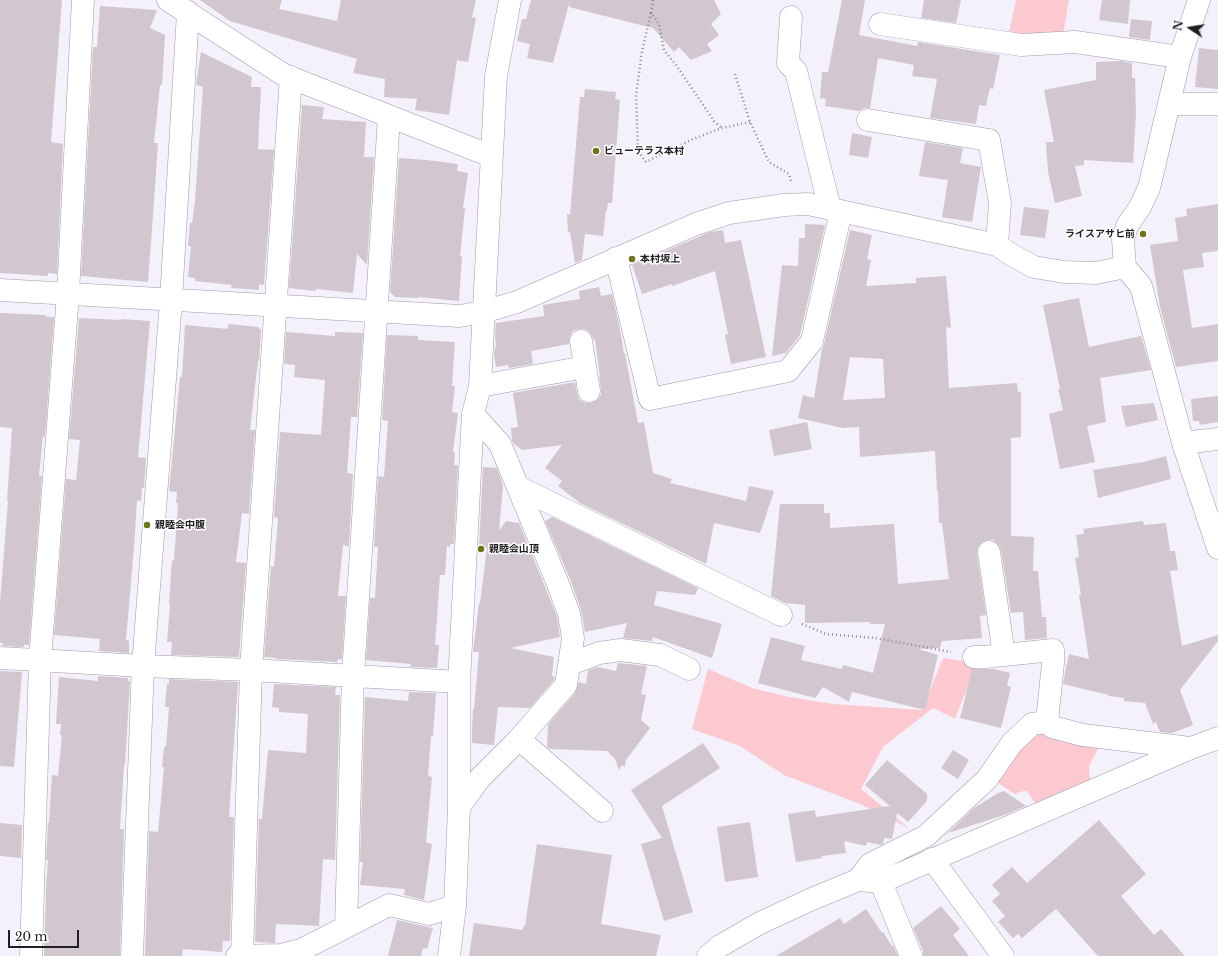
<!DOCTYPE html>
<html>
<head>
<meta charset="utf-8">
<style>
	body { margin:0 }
	#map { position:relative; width:1218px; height:956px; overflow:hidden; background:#f4f0fc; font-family:"Libre Baskerville",serif }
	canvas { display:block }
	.north { position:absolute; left:1170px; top:8px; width:40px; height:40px; -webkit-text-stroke:3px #fff; paint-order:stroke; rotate:282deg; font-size:11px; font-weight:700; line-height:16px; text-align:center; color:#201f23 }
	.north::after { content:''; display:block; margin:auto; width:14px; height:18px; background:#201f23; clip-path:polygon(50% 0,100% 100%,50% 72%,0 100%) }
	.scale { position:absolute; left:8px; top:930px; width:71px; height:18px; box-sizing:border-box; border:2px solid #201f23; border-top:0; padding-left:5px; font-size:12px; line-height:14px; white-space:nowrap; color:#201f23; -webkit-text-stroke:3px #fff; paint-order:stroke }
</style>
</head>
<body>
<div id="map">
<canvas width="1218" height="956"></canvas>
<div class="north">N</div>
<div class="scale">20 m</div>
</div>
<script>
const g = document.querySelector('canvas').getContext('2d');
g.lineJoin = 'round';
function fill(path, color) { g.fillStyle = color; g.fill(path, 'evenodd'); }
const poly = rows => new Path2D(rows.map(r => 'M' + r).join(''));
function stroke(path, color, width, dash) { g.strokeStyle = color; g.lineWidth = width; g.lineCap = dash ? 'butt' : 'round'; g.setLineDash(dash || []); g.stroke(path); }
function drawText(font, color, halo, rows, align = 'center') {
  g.font = font + ' "Libre Baskerville","Noto Sans JP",serif'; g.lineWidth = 3; g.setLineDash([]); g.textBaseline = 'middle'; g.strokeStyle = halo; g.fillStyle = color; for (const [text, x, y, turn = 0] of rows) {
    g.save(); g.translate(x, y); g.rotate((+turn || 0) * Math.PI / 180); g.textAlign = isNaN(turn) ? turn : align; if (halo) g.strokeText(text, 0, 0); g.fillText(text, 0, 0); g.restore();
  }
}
fill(poly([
	[1016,0,1069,0,1063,35,1008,37],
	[943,658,977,663,955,719,933,708,883,747,861,789,909,828,860,804,784,775,740,746,692,729,708,669,752,688,789,697,833,704,922,710],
	[1034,733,1050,733,1100,745,1089,766,1090,783,1036,804,1026,790,1015,794,995,781]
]), '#fbc9cf');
fill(poly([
	[0,0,62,0,51,142,63,144,57,274,48,273,48,276,0,273],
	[200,0,282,0,279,9,337,21,341,0,476,0,472,17,476,18,468,62,457,60,449,115,415,110,417,99,384,97,385,79,353,73,357,59,230,21],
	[531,0,570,0,553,63,527,58,530,44,517,41,522,19,526,19],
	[570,0,714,0,721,14,711,24,719,35,707,44,712,51,691,60,679,47,674,52,653,28,569,7],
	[842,0,865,0,859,35,917,46,918,42,1000,55,993,89,990,88,986,106,979,105,976,124,930,118,937,79,912,76,914,65,878,58,870,108,864,108,859,111,825,106,826,99,820,98,822,72,828,72,829,67],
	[924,0,961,0,956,23,921,18],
	[1102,0,1130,0,1128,24,1099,20],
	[100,6,157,10,150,28,165,35,162,85,160,85,154,143,158,143,152,229,148,282,81,276,93,47,97,47],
	[1131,19,1152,21,1150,40,1129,37],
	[1199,48,1218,50,1218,89,1195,87],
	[201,52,252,77,251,87,261,87,258,149,274,150,264,285,259,284,259,290,231,288,232,285,195,281,195,278,188,277,191,246,188,246,190,223,192,223,195,200,203,87,196,85],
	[1121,61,1132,63,1132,78,1135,78,1136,114,1133,163,1084,160,1084,165,1075,166,1082,196,1055,203,1048,172,1046,142,1054,142,1044,90,1096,80,1096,62],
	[585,89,616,92,615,99,620,100,612,203,608,203,607,210,606,210,603,236,585,234,582,260,575,263,570,232,568,232,567,214,570,215,580,97,584,97],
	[302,105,324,107,322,119,366,122,364,157,374,157,367,265,357,254,353,293,316,289,315,291,289,288],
	[852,133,872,137,868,158,849,155],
	[925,142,963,148,960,163,981,167,972,222,942,217,948,180,919,176],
	[399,158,426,160,458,164,457,171,468,173,463,208,465,208,460,256,462,256,459,301,419,297,418,298,395,297,390,292],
	[1218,204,1218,251,1202,253,1204,267,1183,270,1192,328,1218,324,1218,361,1176,367,1160,307,1150,245,1178,241,1175,218,1187,216,1186,209],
	[1024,207,1049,210,1045,238,1020,235],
	[805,224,825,225,800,335,786,353,772,356,782,265,798,266,799,238,805,238],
	[723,230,725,243,741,240,766,357,731,364,725,335,728,334,715,271,672,286,672,284,642,294,632,265,696,238,710,232],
	[850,230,872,235,867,259,871,260,866,286,916,283,916,278,946,276,951,328,946,327,949,388,1017,383,1018,392,1021,392,1021,437,1011,438,1011,536,1034,537,1033,571,1038,571,1042,617,1046,617,1047,638,1025,640,1023,612,1011,613,1001,550,999,545,993,540,987,540,982,542,978,547,977,554,986,615,980,616,982,638,942,641,940,648,918,649,938,655,925,710,852,692,849,702,823,687,815,698,758,683,771,637,805,646,801,660,842,669,843,665,873,673,885,624,870,624,870,622,805,623,805,605,785,603,771,596,780,504,824,504,824,513,830,513,830,528,894,524,898,584,949,579,942,523,939,523,938,491,937,491,935,451,860,457,859,427,843,428,798,418,803,395,814,398,822,349,824,344],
	[850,357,883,359,885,398,843,400],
	[599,287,601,296,612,294,619,324,624,353,625,353,638,423,644,422,653,473,672,479,670,483,746,501,749,486,774,491,760,533,714,523,706,564,580,503,558,486,562,481,545,468,562,445,522,450,513,443,512,441,511,428,518,427,513,393,575,382,577,393,579,399,585,403,591,403,597,400,601,395,601,389,599,377,600,377,595,340,594,340,590,333,585,329,579,329,573,331,570,336,569,344,531,351,533,364,509,368,508,365,496,367,494,355,495,347,496,347,495,336,496,323,544,316,543,305,580,299,579,291],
	[1079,298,1089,347,1141,336,1151,370,1100,378,1106,422,1087,426,1095,462,1060,469,1049,414,1063,410,1058,389,1060,389,1043,305],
	[0,313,46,315,46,317,54,317,45,437,43,436,39,476,42,476,29,645,24,645,24,647,2,646,3,643,0,643,0,603,8,501,7,501,12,428,0,427],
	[79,318,121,320,121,319,150,321,138,457,146,458,144,488,142,488,141,501,137,500,134,547,126,640,129,641,129,653,99,651,100,639,54,635,66,479,76,480,80,440,69,439],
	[228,324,259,327,259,329,261,329,259,361,258,361,250,430,255,430,249,514,242,513,236,562,246,563,239,657,171,655,172,642,167,642,170,605,169,604,172,560,174,561,178,503,176,503,177,492,169,491,180,377,182,377,185,325,228,329],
	[286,332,335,336,335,332,363,333,357,417,351,417,347,473,353,474,349,546,343,545,338,596,346,596,342,658,341,660,338,659,337,662,276,659,276,658,264,657,271,566,274,567,278,518,274,517,280,432,321,435,325,380,294,377,295,365,284,364],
	[387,335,418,336,418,340,455,342,452,386,455,386,452,412,458,413,453,452,455,453,454,465,458,465,454,544,450,544,450,547,447,546,445,575,440,575,435,645,439,645,437,668,410,667,411,664,366,660,370,598,375,598,378,547,374,547,378,476,384,477,388,421,382,420],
	[1218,396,1218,422,1200,425,1199,421,1193,421,1191,399],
	[1154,403,1158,420,1126,427,1121,406],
	[807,422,812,449,774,456,769,430],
	[1166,456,1171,479,1098,498,1093,470,1144,462],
	[483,467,497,468,503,485,499,531,506,521,519,523,546,589,557,617,560,637,510,648,554,657,552,676,555,677,554,680,530,708,498,707,494,745,472,743,472,729,473,709,474,709,479,652,473,652,479,603,480,603,487,548,479,547],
	[552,517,698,588,695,595,657,591,654,605,722,624,712,658,653,637,652,641,623,638,627,623,585,632,581,610,570,579,545,521],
	[1143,521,1144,525,1166,523,1170,551,1175,551,1178,570,1170,571,1182,646,1218,635,1218,641,1180,690,1193,725,1172,733,1160,732,1156,722,1153,724,1145,703,1124,701,1124,698,1109,696,1109,695,1063,684,1065,673,1069,654,1089,659,1079,595,1081,595,1075,558,1079,557,1076,535,1084,534,1083,529],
	[618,663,647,666,641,694,646,695,641,720,650,728,626,760,625,767,622,765,619,770,615,759,607,751,550,749,547,747,548,724,575,693,579,682,586,684,588,670,598,667,616,671],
	[972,669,994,669,1010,673,1007,686,1011,687,1001,728,960,718],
	[0,671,22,672,14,767,0,766],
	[98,676,128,678,128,681,130,681,125,765,124,765,120,829,124,829,120,956,44,956,46,888,48,860,46,860,48,823,49,823,52,775,58,776,62,735,60,735,61,724,56,724,59,677,98,681],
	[169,679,238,682,229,817,234,817,230,941,223,941,222,952,183,949,182,956,145,956,149,831,158,832,164,767,162,767,164,747,166,747,169,707,165,707,167,684,169,684],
	[274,684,336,687,335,695,340,695,335,860,323,859,319,926,276,924,275,943,255,942,259,819,262,819,268,750,306,753,308,714,279,712,279,708,272,707],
	[409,692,436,693,433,736,431,736,428,776,432,777,426,841,427,843,432,844,424,900,404,895,405,889,360,885,363,862,360,862,365,697,408,701],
	[703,743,720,768,662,806,693,912,664,921,641,844,662,838,631,790],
	[953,750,969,760,958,779,941,768],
	[887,760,927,794,927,801,908,822,897,813,892,839,884,838,883,844,881,845,867,842,866,846,844,841,846,853,822,856,822,858,796,862,788,814,815,810,816,817,890,806,865,785],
	[1004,791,1026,806,1004,815,948,833,974,808,998,793],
	[1099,820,1146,874,1121,896,1154,935,1161,929,1185,956,1098,956,1056,909,1022,938,1018,934,1013,938,998,922,1005,916,992,901,1000,894,992,885,1012,867,1027,883],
	[750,822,758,877,725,882,717,827],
	[0,823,22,825,21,858,0,856],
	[537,844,612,855,601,924,661,935,656,956,469,956,474,923,523,930,523,926,525,926],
	[941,906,960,929,953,935,969,956,923,956,923,951,913,928],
	[866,909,882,933,883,932,892,946,893,945,898,956,776,956,840,918,844,924],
	[397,920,433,928,427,949,423,948,421,956,388,956]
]), '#d2c7cf');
const minor = poly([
	[168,0,284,75,491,156],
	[1199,0,1180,57,1149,188,1140,207,1127,226,1123,239,1125,267,1141,286,1183,443,1218,548],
	[791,17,788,63,796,71,830,209],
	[880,24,1021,45,1075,42,1180,57],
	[1169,104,1218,104],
	[868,120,989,140,1000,203,997,245],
	[616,258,650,399,788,371,812,341,841,211],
	[0,290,460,316,483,312,517,302,696,224,729,213,784,205,808,204,997,245,1012,255,1034,267,1064,272,1096,273,1125,267],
	[581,341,589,391],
	[480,386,585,367],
	[1183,443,1218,439],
	[518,487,781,615],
	[989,552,1004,655],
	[974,657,984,657,1053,650,1053,663,1047,722,1052,727,1083,735,1190,748],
	[0,658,143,666,251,670,459,682],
	[570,664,599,653,621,650,660,655,689,669],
	[519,739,602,811],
	[459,807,459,682,473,414,480,386,496,76,510,0],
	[932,859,1003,956],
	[858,880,870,864,926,836,987,779,1012,743,1032,724,1047,722],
	[881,882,911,956],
	[346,927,353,675,389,117],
	[31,956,40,660,68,294,83,0],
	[132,956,143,666,171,300,188,12],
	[237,956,281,955,301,950,389,905,429,914,455,906],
	[242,956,251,670,291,77],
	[449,956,455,906,459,807,480,778,519,739,566,685,573,638,569,614,558,584,500,444,473,414],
	[708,956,720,946,760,923,812,899,858,880,881,882,1191,748,1218,738]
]);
stroke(minor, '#9f9ba7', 23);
stroke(poly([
	[653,0,651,13,659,24,664,50,676,65,714,121,722,128],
	[651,13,642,51,636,95,638,151,646,162,693,139,722,128,750,122],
	[735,74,750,122,769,162,789,174,791,181],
	[802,624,826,634,875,638,951,652]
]), '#8a8890', 2.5, [1, 3]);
stroke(minor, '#fff', 22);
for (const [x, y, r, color] of [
	[596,151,4,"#6d741c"],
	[1143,234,4,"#6d741c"],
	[632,259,4,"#6d741c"],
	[147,525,4,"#6d741c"],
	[481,549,4,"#6d741c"]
]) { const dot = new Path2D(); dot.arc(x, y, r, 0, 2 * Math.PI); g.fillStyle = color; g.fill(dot); stroke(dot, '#fff', 1.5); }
drawText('bold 10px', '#201f23', '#fff', [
	["ビューテラス本村",604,151],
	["ライスアサヒ前",1135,234,"right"],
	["本村坂上",640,259],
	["親睦会中腹",155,525],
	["親睦会山頂",489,549]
], 'left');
</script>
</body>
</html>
